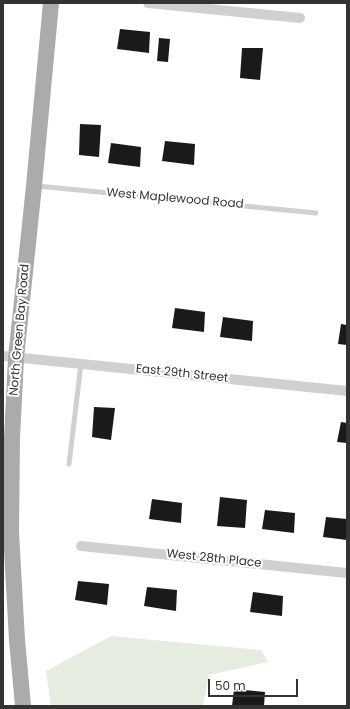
<!DOCTYPE html>
<html>
<head>
<meta charset="utf-8">
<style>
	body { margin:0 }
	#map { position:relative; width:350px; height:709px; overflow:hidden; background:#fff; font-family:Poppins,sans-serif }
	canvas { display:block }
	.frame { position:absolute; inset:0; border:4px solid #333; pointer-events:none }
	.scale { position:absolute; left:208px; top:679px; width:90px; height:18px; box-sizing:border-box; border:2px solid #333; border-top:0; padding-left:5px; font-size:12px; line-height:14px; white-space:nowrap; color:#333; -webkit-text-stroke:3px #fff; paint-order:stroke }
</style>
</head>
<body>
<div id="map">
<canvas width="350" height="709"></canvas>
<div class="frame"></div>
<div class="scale">50 m</div>
</div>
<script>
const g = document.querySelector('canvas').getContext('2d');
g.lineJoin = 'round';
function fill(path, color) { g.fillStyle = color; g.fill(path, 'evenodd'); }
const poly = rows => new Path2D(rows.map(r => 'M' + r).join(''));
function stroke(path, color, width, dash) { g.strokeStyle = color; g.lineWidth = width; g.lineCap = dash ? 'butt' : 'round'; g.setLineDash(dash || []); g.stroke(path); }
function drawText(font, color, halo, rows, align = 'center') {
  g.font = font + ' Poppins,sans-serif'; g.lineWidth = 4; g.setLineDash([]); g.textBaseline = 'middle'; g.strokeStyle = halo; g.fillStyle = color; for (const [text, x, y, turn = 0] of rows) {
    g.save(); g.translate(x, y); g.rotate((+turn || 0) * Math.PI / 180); g.textAlign = isNaN(turn) ? turn : align; if (halo) g.strokeText(text, 0, 0); g.fillText(text, 0, 0); g.restore();
  }
}
fill(poly([
	[111,636,261,650,268,662,209,675,203,706,51,706,46,671]
]), '#e6ecdf');
fill(poly([
	[120,29,150,32,149,53,117,49],
	[159,38,170,39,168,62,157,61],
	[242,48,263,48,260,80,240,78],
	[80,124,101,125,99,157,79,155],
	[165,141,195,144,194,165,162,161],
	[111,143,141,147,140,167,108,163],
	[175,308,205,312,204,332,172,328],
	[223,317,253,321,252,341,220,337],
	[341,324,347,325,347,345,338,344],
	[94,407,115,408,111,440,92,437],
	[341,422,347,423,347,443,337,442],
	[220,497,247,500,245,528,217,526],
	[152,499,182,503,181,523,149,519],
	[265,510,295,513,294,533,262,529],
	[326,517,347,519,347,540,323,537],
	[78,581,109,584,107,605,75,600],
	[147,587,177,590,176,611,144,606],
	[253,592,283,596,282,616,250,612],
	[234,689,265,692,264,706,232,706]
]), '#1a1a1a');
stroke(poly([
	[37,186,316,213],
	[69,464,81,364]
]), '#d0d0d0', 5);
stroke(poly([
	[148,3,300,18],
	[3,356,347,391],
	[81,546,347,573]
]), '#d0d0d0', 10);
stroke(poly([
	[23,706,17,640,11,532,12,438,16,358,34,186,51,3]
]), '#ababab', 16);
drawText('12px', '#333', '#fff', [
	["West Maplewood Road",175,199,5],
	["North Green Bay Road",20,330,-85],
	["East 29th Street",182,374,6],
	["West 28th Place",214,559,6]
]);
</script>
</body>
</html>
